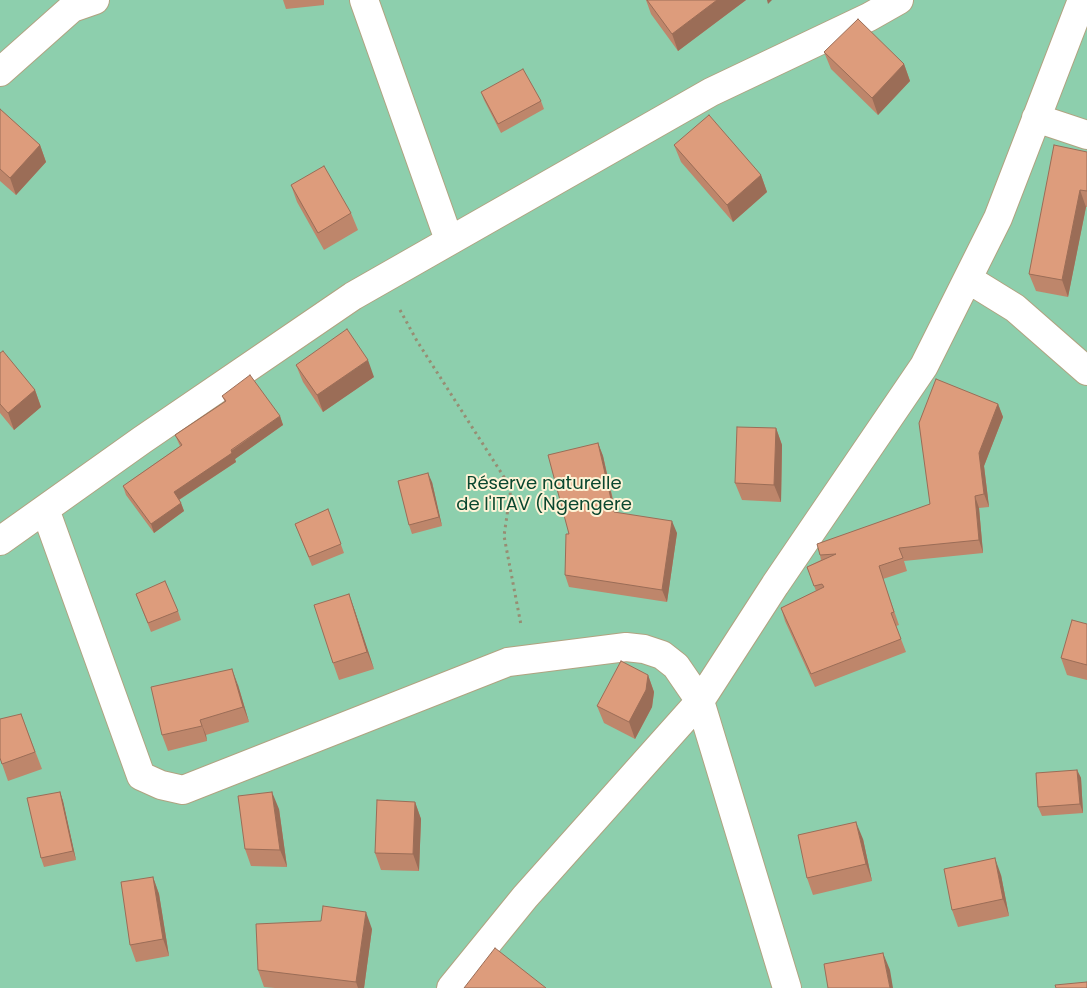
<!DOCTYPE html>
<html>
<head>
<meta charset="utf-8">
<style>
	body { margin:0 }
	canvas { display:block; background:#f3e5c1 }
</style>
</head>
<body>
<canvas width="1087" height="988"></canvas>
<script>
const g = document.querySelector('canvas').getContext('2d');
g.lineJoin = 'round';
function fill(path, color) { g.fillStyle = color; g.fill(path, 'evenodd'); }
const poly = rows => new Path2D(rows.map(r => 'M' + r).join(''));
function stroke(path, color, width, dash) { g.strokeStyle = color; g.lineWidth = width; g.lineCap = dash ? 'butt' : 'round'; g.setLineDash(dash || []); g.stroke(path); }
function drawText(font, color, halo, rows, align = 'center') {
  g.font = font + ' Poppins,sans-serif'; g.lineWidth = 4; g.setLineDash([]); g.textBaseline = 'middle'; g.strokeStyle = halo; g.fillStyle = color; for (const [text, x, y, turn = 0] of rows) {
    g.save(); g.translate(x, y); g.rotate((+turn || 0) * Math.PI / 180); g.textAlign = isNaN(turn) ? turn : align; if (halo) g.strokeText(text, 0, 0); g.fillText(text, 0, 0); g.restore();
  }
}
fill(poly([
	[0,0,1087,0,1087,988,0,988]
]), '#8dcfad');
const street = poly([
	[364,0,449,240],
	[0,72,72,8,95,0],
	[1036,118,1087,135],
	[968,279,1015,308,1087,371],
	[45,509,141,776,161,785,183,790,508,662,626,647,644,649,662,655,676,666,700,701,787,988],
	[0,541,142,440,353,296,711,92,869,17,899,0],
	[451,988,525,897,700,701,775,585,924,366,998,218,1082,0]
]);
stroke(street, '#b0a381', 30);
stroke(poly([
	[400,310,417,341,511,488,504,536,521,625]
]), '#978d73', 3, [2.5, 4]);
stroke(street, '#fff', 28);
fill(poly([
	[283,0,324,0,324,5,286,9],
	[646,0,746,0,678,51,651,14],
	[824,52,904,64,910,81,878,115,831,69],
	[481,92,541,101,544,109,501,133,484,100],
	[0,109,40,145,46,162,16,195,0,181],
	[674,145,761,175,767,192,733,222,681,162],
	[1087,152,1087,207,1086,207,1068,297,1036,291,1029,274],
	[291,185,351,213,358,230,324,250,297,202],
	[0,353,35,390,41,407,14,430,0,413],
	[296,365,374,377,323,412,303,382],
	[222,396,280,416,283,425,235,459,236,462,179,500,181,503,184,511,154,533,126,495,123,486,180,446,175,435,225,402],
	[998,404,1003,417,984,466,989,507,979,508,983,553,904,561,907,571,883,579,899,625,896,626,906,652,815,687,785,621,781,608,816,591,807,567,821,560,820,555,930,504],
	[776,428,782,445,781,502,742,500,735,483],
	[598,443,603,456,616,512,677,533,667,602,569,587,565,575,569,534],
	[432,482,442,526,412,534,409,525],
	[328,509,344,553,312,566,295,524],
	[136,594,178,611,181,620,151,632],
	[349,594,374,669,339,680,333,663],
	[1087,624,1087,680,1067,675,1061,658],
	[648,675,654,692,652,707,635,739,604,723,597,706],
	[238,685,249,722,206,735,207,741,168,751,162,735],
	[21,714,42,769,8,781,0,758],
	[1077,770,1081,778,1083,813,1042,816,1038,807],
	[60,792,63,801,76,860,44,867,41,858],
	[415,802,421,819,419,871,381,870,375,853],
	[279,809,287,867,251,866,245,849],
	[863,839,872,881,813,895,807,878],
	[1001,875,1009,916,958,927,952,910],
	[153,877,159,894,169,956,136,962,130,945],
	[372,929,364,988,275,988,264,987,258,970]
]), '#be866b');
fill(poly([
	[717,0,746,0,678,51,672,34],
	[767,0,772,0,768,4],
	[904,64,910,81,878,115,872,98],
	[40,145,46,162,16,195,10,178],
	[761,175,767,192,733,222,727,205],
	[1080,190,1086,207,1068,297,1062,280],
	[368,360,374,377,323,412,317,395],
	[35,390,41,407,14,430,8,413],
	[998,404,1003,417,984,466,989,507,984,494,979,453],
	[280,416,283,425,235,459,236,462,177,501,174,492],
	[776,428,782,445,781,502,774,485],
	[598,443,603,456,618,525,614,512],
	[428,473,432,482,442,526,439,517],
	[975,496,979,508,983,553,979,540],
	[181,503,184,511,154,533,151,524],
	[672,521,677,533,667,602,662,590],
	[349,594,355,611,374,669,367,652],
	[232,669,238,685,249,722,243,707],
	[648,675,654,692,652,707,635,739,629,722],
	[200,720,206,735,207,741],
	[1077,770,1081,778,1083,813,1080,804],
	[60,792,63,801,76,860,73,851],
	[272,792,279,809,287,867,280,850],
	[415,802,421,819,419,871,413,854],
	[856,822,863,839,872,881,866,864],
	[995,858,1001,875,1009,916,1003,899],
	[153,877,159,894,169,956,163,939],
	[366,912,372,929,364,988,358,988,356,982],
	[883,953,890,970,893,988,890,988]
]), '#9b6d57');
const building = poly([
	[647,0,717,0,672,34,647,0],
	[858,19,904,64,872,98,824,52,858,19],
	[523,69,541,101,498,124,481,92,523,69],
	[0,109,40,145,10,178,0,169,0,109],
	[709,115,761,175,727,205,674,145,709,115],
	[1054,145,1087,152,1087,191,1080,190,1062,280,1029,274,1054,145],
	[324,166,351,213,318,233,291,185,324,166],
	[347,329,368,360,317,395,296,365,347,329],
	[3,351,35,390,8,413,0,404,0,353,3,351],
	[250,375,280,416,231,450,232,453,174,492,181,503,151,524,123,486,182,445,175,435,226,401,222,396,250,375],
	[936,379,998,404,979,453,984,494,975,496,979,540,899,548,903,558,879,566,894,612,891,613,901,639,811,674,781,608,824,587,822,584,814,586,807,567,836,554,820,555,817,544,930,504,919,423,936,379],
	[737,427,776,428,774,485,735,483,737,427],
	[598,443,614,512,672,521,662,590,565,575,566,534,569,534,548,455,598,443],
	[428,473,439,517,409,525,398,481,428,473],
	[328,509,341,544,309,557,295,524,328,509],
	[165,581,178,611,148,623,136,594,165,581],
	[349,594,367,652,333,663,314,605,349,594],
	[1072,620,1087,624,1087,665,1061,658,1072,620],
	[621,661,648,675,646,690,629,722,597,706,621,661],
	[232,669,243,707,200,720,202,726,162,735,151,687,232,669],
	[21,714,35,752,2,764,0,758,0,719,21,714],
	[1077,770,1080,804,1038,807,1036,773,1077,770],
	[60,792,73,851,41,858,27,798,60,792],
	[272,792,280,850,245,849,238,796,272,792],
	[377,800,415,802,413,854,375,853,377,800],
	[856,822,866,864,807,878,798,835,856,822],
	[995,858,1003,899,952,910,944,869,995,858],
	[153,877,163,939,130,945,121,882,153,877],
	[323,906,366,912,356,982,258,970,256,924,321,921,323,906],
	[495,948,546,988,464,988,495,948],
	[883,953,890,988,828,988,824,964,883,953],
	[1087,982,1087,988,1056,988,1055,985,1087,982]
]);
fill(building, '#dd9c7c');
stroke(building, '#9b6d57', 1);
drawText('18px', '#0a472f', '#fef3d6', [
	["Réserve naturelle",544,484],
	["de l'ITAV (Ngengere",544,505]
]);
</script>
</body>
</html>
